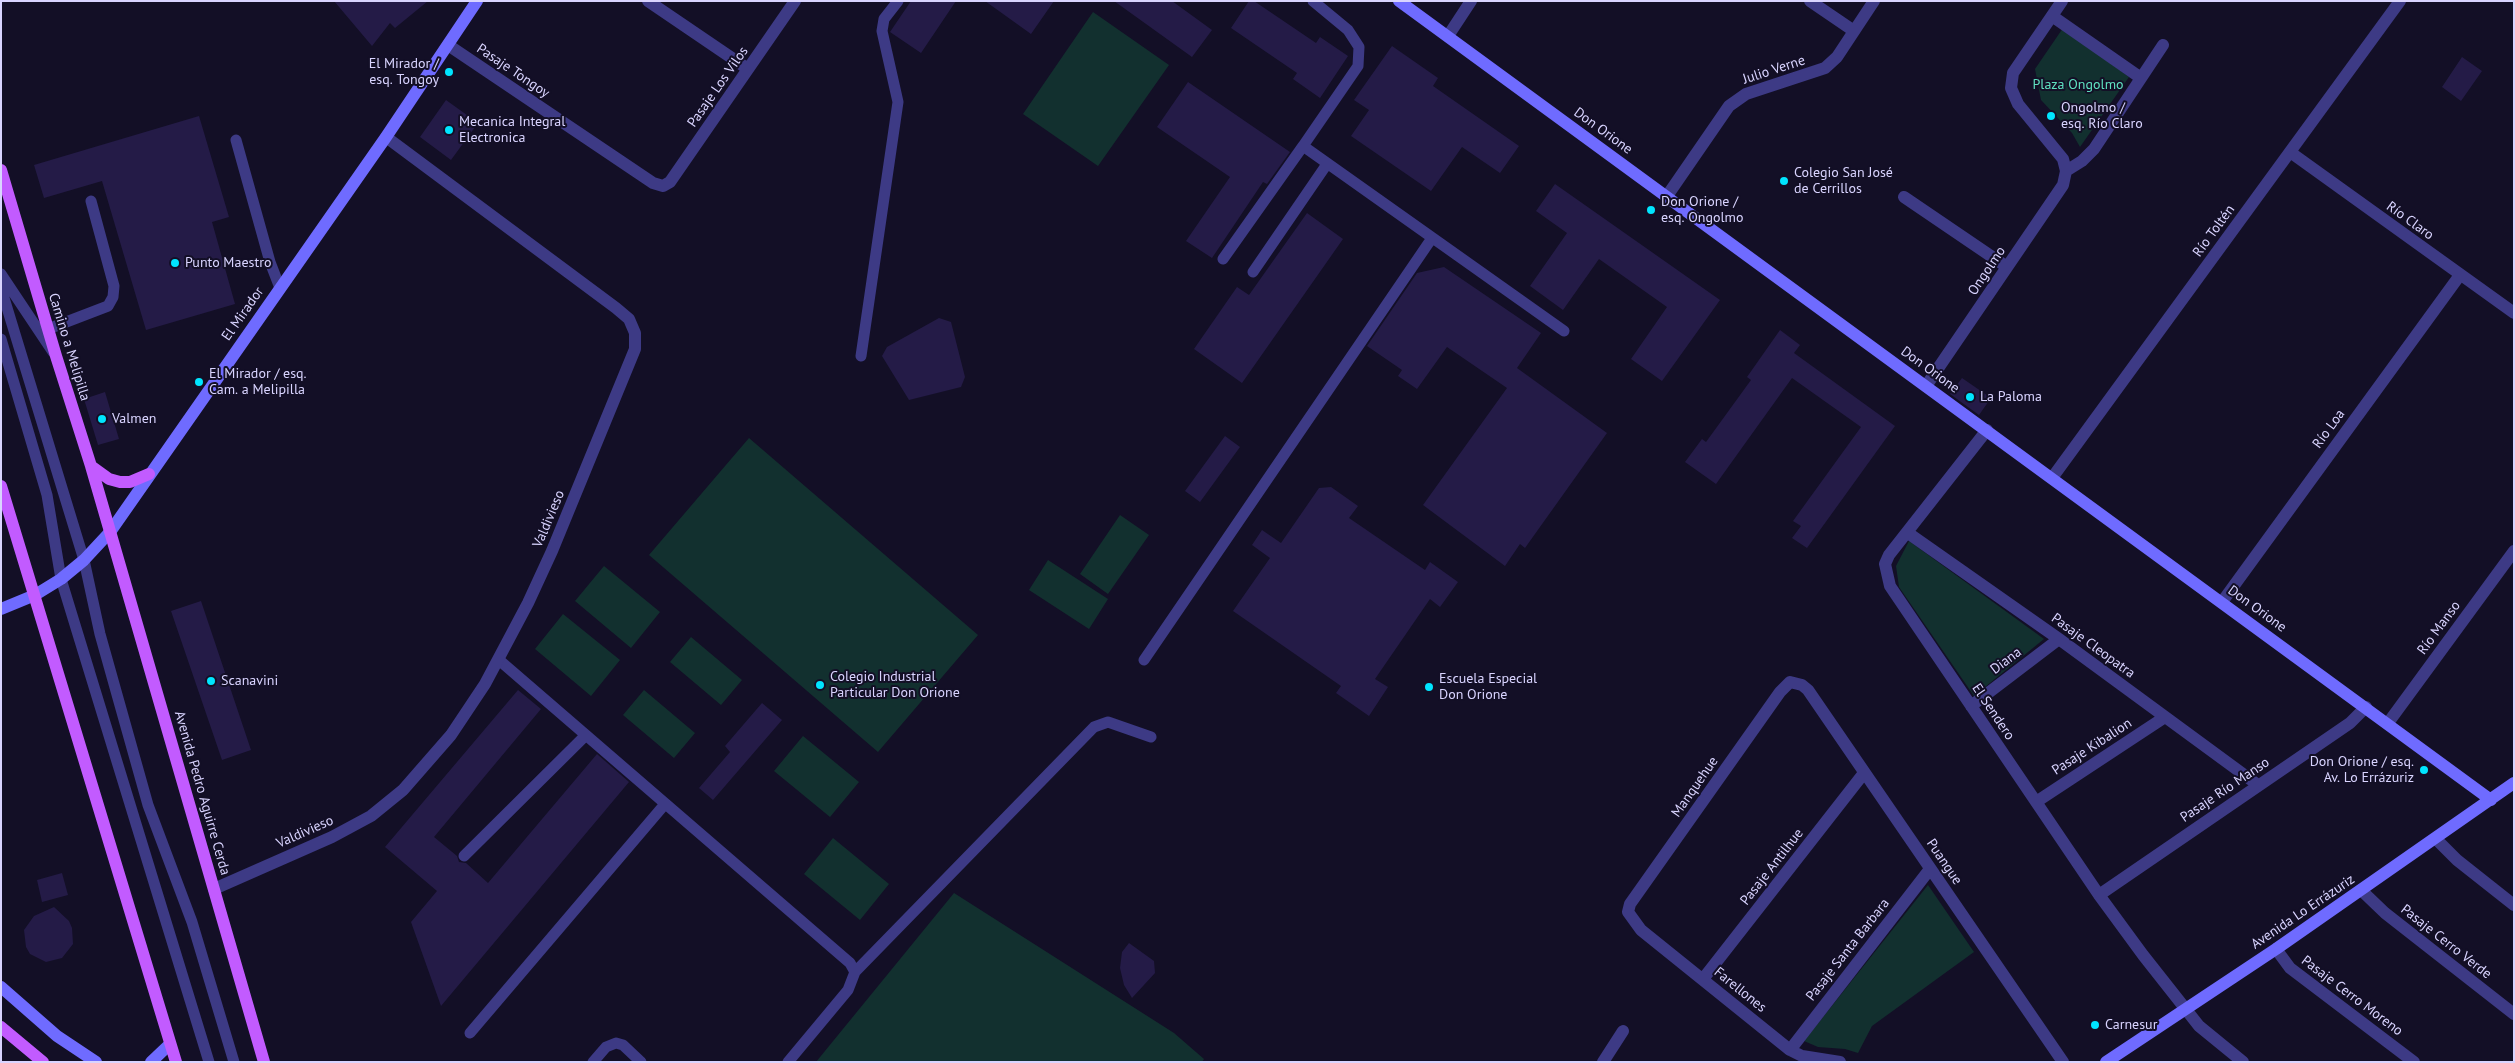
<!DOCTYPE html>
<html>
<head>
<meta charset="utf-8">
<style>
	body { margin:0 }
	#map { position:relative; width:2515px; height:1063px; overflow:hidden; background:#130f26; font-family:"PT Sans",sans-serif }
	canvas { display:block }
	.frame { position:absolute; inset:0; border:2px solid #d9d4ff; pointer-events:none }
</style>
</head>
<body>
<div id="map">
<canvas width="2515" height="1063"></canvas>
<div class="frame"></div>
</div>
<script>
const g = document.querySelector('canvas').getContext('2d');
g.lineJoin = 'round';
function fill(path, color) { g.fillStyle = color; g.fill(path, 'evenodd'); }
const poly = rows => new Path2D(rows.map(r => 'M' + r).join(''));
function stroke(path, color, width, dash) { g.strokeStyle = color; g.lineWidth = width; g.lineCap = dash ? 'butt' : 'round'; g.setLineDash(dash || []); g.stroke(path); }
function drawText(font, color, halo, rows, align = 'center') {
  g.font = font + ' "PT Sans",sans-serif'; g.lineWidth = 4; g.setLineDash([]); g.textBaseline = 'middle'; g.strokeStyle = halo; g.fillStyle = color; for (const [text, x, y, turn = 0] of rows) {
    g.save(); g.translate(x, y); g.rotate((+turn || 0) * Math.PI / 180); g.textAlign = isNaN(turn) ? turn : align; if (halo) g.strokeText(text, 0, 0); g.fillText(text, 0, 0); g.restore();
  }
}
fill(poly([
	[1093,12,1169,65,1098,166,1023,114],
	[2063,28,2129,77,2080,147,2072,133,2041,100,2035,69],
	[749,438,978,635,878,752,649,555],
	[1120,515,1149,535,1108,594,1080,574],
	[1909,541,2044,639,1974,696,1899,587,1896,566],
	[1048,560,1108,599,1089,629,1029,590],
	[604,566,660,612,631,648,575,601],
	[563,614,620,660,591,696,535,649],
	[691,637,742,680,721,705,670,662],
	[644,690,695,733,674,758,623,715],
	[803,736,859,782,830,817,774,771],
	[833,838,889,884,860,920,804,874],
	[1928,885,1974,952,1872,1026,1858,1053,1845,1049,1818,1047,1804,1041],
	[954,893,1174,1033,1204,1059,1202,1062,816,1062]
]), '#12302f');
fill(poly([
	[334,1,428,1,395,28,390,23,372,46],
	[911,1,956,1,921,53,890,32],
	[985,1,1054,1,1031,34],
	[1114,1,1172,1,1212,30,1192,57],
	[1249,1,1254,1,1316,43,1320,37,1348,56,1320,98,1293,79,1297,73,1231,28],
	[1392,46,1438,78,1433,86,1519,146,1500,173,1462,147,1431,191,1351,136,1369,110,1354,100],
	[2462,57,2482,71,2461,101,2442,87],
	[1188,82,1290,152,1267,184,1263,182,1212,258,1186,241,1230,177,1157,127],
	[446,100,478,123,451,160,420,137],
	[199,116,229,217,212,222,235,304,146,330,102,181,44,198,34,165],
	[1555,184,1720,300,1662,381,1631,359,1667,307,1599,259,1563,310,1530,286,1567,233,1536,211],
	[1307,213,1343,239,1242,383,1194,349,1237,287,1249,295],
	[1444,267,1541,333,1517,368,1607,433,1525,548,1520,544,1505,566,1423,505,1507,388,1447,347,1417,389,1398,376,1402,370,1367,346,1417,273],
	[939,318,951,322,965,377,961,387,909,400,882,356,887,347],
	[1780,330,1800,345,1794,353,1895,426,1807,548,1792,538,1801,526,1793,521,1861,427,1792,378,1716,484,1685,462,1702,439,1706,442,1751,380,1747,377],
	[1962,378,1991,398,1979,415,1950,394],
	[105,392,119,439,98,445,84,399],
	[1225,436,1240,447,1200,502,1185,491],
	[1331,487,1358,506,1349,518,1425,570,1430,562,1458,582,1440,607,1430,599,1375,679,1388,687,1369,716,1336,693,1341,686,1233,611,1270,558,1252,545,1262,530,1281,543,1319,488],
	[201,601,251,750,222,760,171,611],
	[518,690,541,709,434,837,457,856,459,862,466,863,488,883,597,754,629,782,441,1006,411,922,437,891,385,847],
	[762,703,782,720,713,800,699,788,730,752,725,746],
	[62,873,68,895,42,902,37,880],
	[54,907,69,921,72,928,73,944,62,958,46,962,30,954,26,947,24,930,34,916],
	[1129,943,1154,961,1155,973,1132,998,1124,985,1120,968,1122,952]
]), '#241b47');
stroke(poly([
	[1313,1,1348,30,1359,47,1358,66,1303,146,1564,331],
	[236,140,270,262,280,288],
	[1223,259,1303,146],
	[1253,272,1327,164],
	[1,274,53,352],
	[1,288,84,560,100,634,148,805,192,922,234,1062],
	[48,329,108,306,113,297,114,286,91,201],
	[1,339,47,495,61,579,209,1062],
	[861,356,898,102,882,31,884,19,898,1],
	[499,660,850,963,855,972,848,990,788,1062],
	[1144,660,1432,238],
	[464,856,586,735],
	[855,972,1094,727,1108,722,1151,737],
	[470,1033,665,804],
	[593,1062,606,1047,616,1043,623,1045,641,1062]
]), '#3d3a85', 11);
stroke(poly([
	[648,1,748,69],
	[1810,1,1854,31],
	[2052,16,2141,78],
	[1448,36,1471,1],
	[448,45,653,183,663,186,670,182,795,1],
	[2290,152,2514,313],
	[2066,171,2082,161,2094,149,2163,45],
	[1667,196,1729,106,1746,94,1825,68,1837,57,1874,1],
	[1904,197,2007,267],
	[1926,386,2063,185,2066,171,2063,159,2018,104,2011,88,2013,73,2062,1],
	[1987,430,1889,555,1885,564,1890,586,2099,895,2143,955,2199,1026,2243,1062],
	[2052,478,2400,1],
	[1908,533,2059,639,2258,785],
	[2222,602,2460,275],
	[1971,706,2059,639],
	[2388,723,2514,551],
	[2036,802,2165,717],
	[2436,839,2457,860,2514,905],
	[214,889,332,837,371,816,403,790,451,735,485,684,528,603,552,551,635,349,635,333,629,319,616,308,386,137],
	[2361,890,2385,913,2514,1014],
	[2099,895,2350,723,2366,707],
	[2276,949,2290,968,2414,1062],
	[1703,979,1864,773],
	[1790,1050,1930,869],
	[1603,1062,1623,1031],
	[1840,1062,1802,1056,1790,1050,1641,930,1628,912,1630,904,1780,692,1790,682,1802,685,1808,690,2063,1062]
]), '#3d3a85', 12);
stroke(poly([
	[1399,1,2491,800],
	[1,609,35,595,61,579,84,560,110,532,386,137,477,1],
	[1,987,57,1036,96,1062],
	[151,1062,170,1044],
	[2106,1062,2276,949,2514,783]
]), '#6f6bff', 12);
stroke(poly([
	[1,170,56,356,91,466,264,1062],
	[91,466,109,479,120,482,130,482,149,474],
	[1,486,176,1062],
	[1,1027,43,1062]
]), '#c25bff', 12);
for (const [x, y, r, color] of [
	[449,72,5,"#00e5ff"],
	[2051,116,5,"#00e5ff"],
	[449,130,5,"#00e5ff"],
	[1784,181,5,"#00e5ff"],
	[1651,210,5,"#00e5ff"],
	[175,263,5,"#00e5ff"],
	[199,382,5,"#00e5ff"],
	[1970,397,5,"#00e5ff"],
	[102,419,5,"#00e5ff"],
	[211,681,5,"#00e5ff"],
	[820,685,5,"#00e5ff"],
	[1429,687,5,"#00e5ff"],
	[2424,770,5,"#00e5ff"],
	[2095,1025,5,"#00e5ff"]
]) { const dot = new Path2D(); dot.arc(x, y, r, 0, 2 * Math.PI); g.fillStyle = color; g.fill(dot); stroke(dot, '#130f26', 2); }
drawText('14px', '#d9d4ff', '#130f26', [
	["El Mirador /",439,64,"right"],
	["esq. Tongoy",439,80,"right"],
	["Ongolmo /",2061,108],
	["esq. Río Claro",2061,124],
	["Mecanica Integral",459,122],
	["Electronica",459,138],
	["Colegio San José",1794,173],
	["de Cerrillos",1794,189],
	["Don Orione /",1661,202],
	["esq. Ongolmo",1661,218],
	["Punto Maestro",185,263],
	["El Mirador / esq.",209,374],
	["Cam. a Melipilla",209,390],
	["La Paloma",1980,397],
	["Valmen",112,419],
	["Colegio Industrial",830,677],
	["Particular Don Orione",830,693],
	["Escuela Especial",1439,679],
	["Don Orione",1439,695],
	["Scanavini",221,681],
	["Don Orione / esq.",2414,762,"right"],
	["Av. Lo Errázuriz",2414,778,"right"],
	["Carnesur",2105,1025]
], 'left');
drawText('14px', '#d9d4ff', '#130f26', [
	["Julio Verne",1774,70,-18],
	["Pasaje Tongoy",513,71,34],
	["Pasaje Los Vilos",718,87,-55],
	["Don Orione",1603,131,36],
	["Río Claro",2410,221,36],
	["Río Toltén",2214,231,-54],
	["Ongolmo",1987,271,-56],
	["El Mirador",243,314,-55],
	["Camino a Melipilla",69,347,73],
	["Don Orione",1930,370,36],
	["Río Loa",2329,429,-54],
	["Valdivieso",549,519,-67],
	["Don Orione",2257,609,36],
	["Río Manso",2439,628,-54],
	["Pasaje Cleopatra",2093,646,36],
	["Diana",2006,661,-37],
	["El Sendero",1993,712,56],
	["Pasaje Kibalion",2092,747,-33],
	["Manquehue",1695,787,-55],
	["Pasaje Río Manso",2225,790,-34],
	["Avenida Pedro Aguirre Cerda",202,793,74],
	["Valdivieso",305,832,-24],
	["Puangue",1944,862,56],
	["Pasaje Antilhue",1772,867,-52],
	["Avenida Lo Errázuriz",2303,912,-34],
	["Pasaje Cerro Verde",2446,942,38],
	["Pasaje Santa Barbara",1848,950,-52],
	["Farellones",1740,990,39],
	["Pasaje Cerro Moreno",2352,996,37]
]);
drawText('14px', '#5fe0c0', '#130f26', [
	["Plaza Ongolmo",2078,85]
]);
</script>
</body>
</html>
